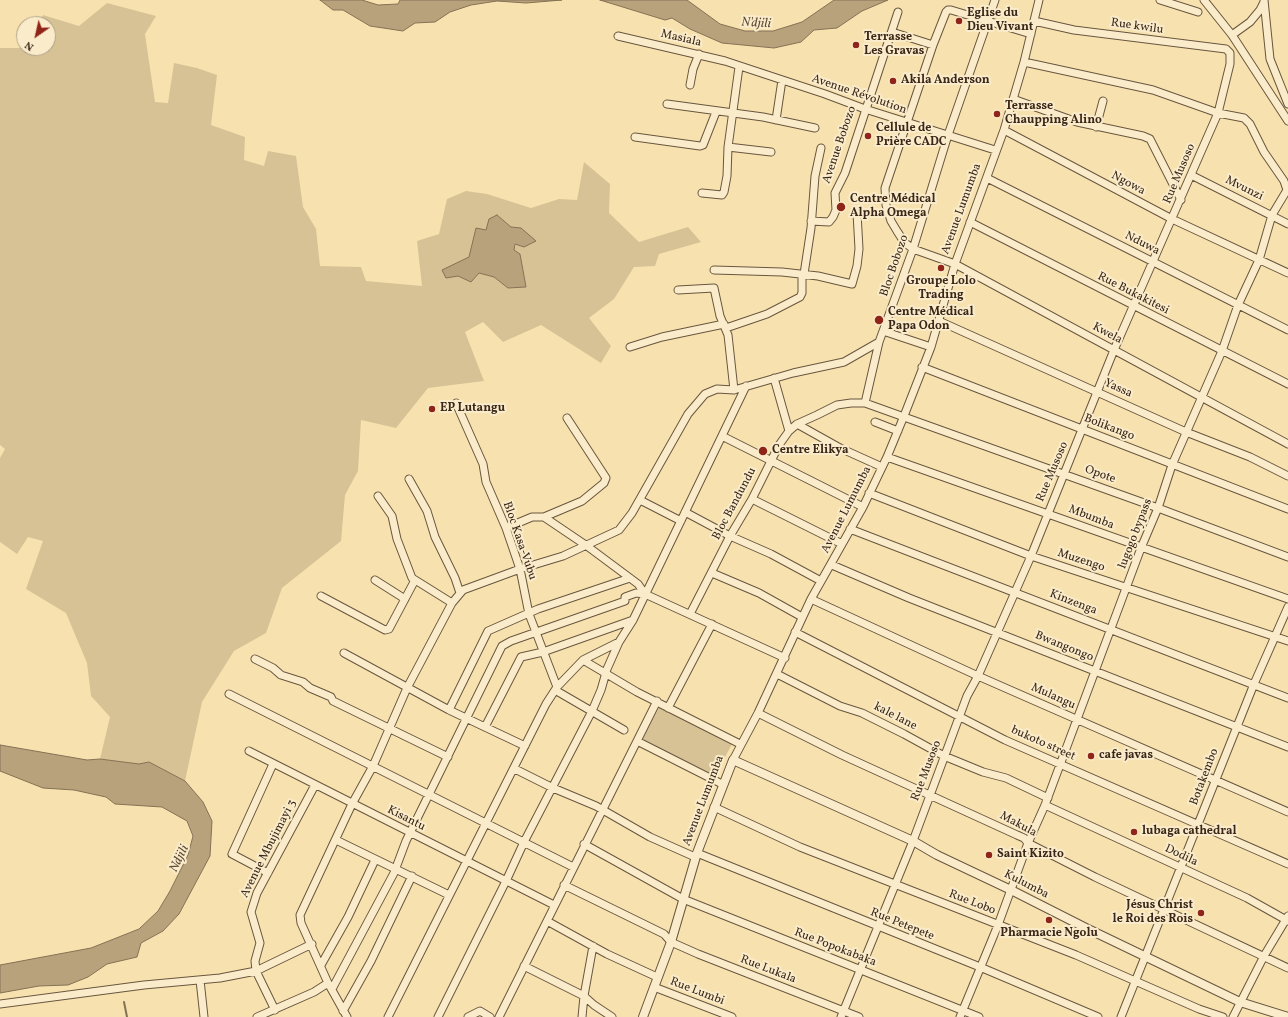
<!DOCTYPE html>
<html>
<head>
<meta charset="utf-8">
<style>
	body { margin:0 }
	#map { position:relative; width:1288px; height:1017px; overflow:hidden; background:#f7e2af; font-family:Vollkorn,serif }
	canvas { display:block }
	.north { position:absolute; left:16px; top:16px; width:40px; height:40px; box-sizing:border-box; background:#faeccb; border:1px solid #ad9d84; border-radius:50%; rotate:214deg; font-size:11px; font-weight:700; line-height:16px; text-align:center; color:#3a2719 }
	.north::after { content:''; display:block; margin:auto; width:14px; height:18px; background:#8f2418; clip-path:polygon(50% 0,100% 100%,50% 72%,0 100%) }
</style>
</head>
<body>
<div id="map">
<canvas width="1288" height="1017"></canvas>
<div class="north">N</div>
</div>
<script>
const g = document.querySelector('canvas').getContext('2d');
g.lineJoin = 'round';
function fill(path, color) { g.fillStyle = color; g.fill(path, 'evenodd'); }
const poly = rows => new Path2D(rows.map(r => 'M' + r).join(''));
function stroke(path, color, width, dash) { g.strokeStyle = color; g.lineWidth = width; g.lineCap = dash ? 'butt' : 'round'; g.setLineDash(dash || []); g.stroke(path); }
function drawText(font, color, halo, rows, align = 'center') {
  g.font = font + ' Vollkorn,serif'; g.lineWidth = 4; g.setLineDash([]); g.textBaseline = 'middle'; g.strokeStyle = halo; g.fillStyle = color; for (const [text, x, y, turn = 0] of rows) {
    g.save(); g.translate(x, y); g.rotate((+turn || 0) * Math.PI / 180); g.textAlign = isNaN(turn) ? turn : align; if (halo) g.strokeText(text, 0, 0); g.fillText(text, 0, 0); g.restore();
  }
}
fill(poly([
	[107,3,156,16,145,34,155,102,168,103,174,63,197,68,217,75,211,125,245,137,244,160,264,166,268,151,296,156,303,207,316,229,320,266,361,267,366,281,422,286,417,241,439,234,447,199,466,191,487,194,531,208,559,199,577,200,584,162,610,184,609,213,639,242,688,227,701,242,659,254,655,266,634,267,614,299,589,318,611,346,601,363,541,325,503,342,483,322,465,332,484,381,428,388,396,428,361,420,358,471,345,495,341,541,282,588,266,633,234,651,202,702,185,781,149,762,139,764,100,759,110,717,91,696,87,663,66,613,26,589,43,541,28,537,17,554,0,542,0,458,5,449,0,445,0,48,48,48,48,24,39,24,43,15,79,26],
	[497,215,511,227,521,228,514,250,520,254,526,287,508,288,494,277,479,273,471,282,458,276,469,257,476,229,486,230],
	[660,706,732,744,714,778,642,740]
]), '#d7c296');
const water = poly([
	[320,0,362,0,378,5,398,4,400,0,562,0,526,3,497,1,471,5,450,12,435,22,415,23,403,31,370,26,343,10,333,10,320,0],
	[600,0,687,0,720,24,745,31,773,31,802,22,834,0,888,0,862,11,837,28,814,30,801,42,774,48,722,43,690,29,672,18,665,20,600,0],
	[497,215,511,227,521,228,536,241,524,247,515,244,514,250,520,254,526,287,508,288,494,277,479,273,471,282,458,276,446,278,442,270,469,257,476,228,486,230,489,219,497,215],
	[0,745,87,760,100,759,139,764,149,762,185,781,203,802,212,821,210,856,179,914,163,931,141,943,137,957,107,964,88,977,68,985,39,986,0,993,0,965,91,948,139,929,158,911,170,891,188,855,193,836,187,821,162,807,115,804,106,797,74,790,43,788,0,771,0,745]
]);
fill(water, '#b7a27c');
stroke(water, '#857154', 1);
stroke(poly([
	[124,1002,127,1017]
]), '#857154', 2);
const minor = poly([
	[1160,0,1198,12],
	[1204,0,1232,35,1288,121],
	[1264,0,1270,59,1288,104],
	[892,32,933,45],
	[1031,34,951,10,948,10,946,12,933,45,885,188,886,205,891,221,897,231,904,242,913,249,955,264,1288,444],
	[1232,35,1250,22,1260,10,1264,2],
	[618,36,725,61,825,94,865,109,995,150],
	[690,85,693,69,699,54],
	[1013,99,1077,122,1143,136,1150,139,1181,200],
	[667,104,763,117,815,128],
	[776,120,782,80],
	[1096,127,1103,101],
	[1004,130,1172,219,1288,273],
	[635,137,700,146,703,145,716,112],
	[728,147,771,152],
	[1191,175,1288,224],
	[987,178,1288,330],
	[702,193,722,195,724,192,727,176,728,147,739,67],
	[811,221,829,222,833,217,836,210,835,193,845,173,898,12],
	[970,222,1288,384],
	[714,270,782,272,818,276,852,284,857,266,859,249,857,213],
	[804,274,811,228,815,176,821,148],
	[678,290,714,288,720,316,728,335,734,390],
	[939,321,1186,432,1250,457,1288,476],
	[726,328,767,314,800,297,802,293,802,274],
	[883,331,931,347],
	[630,347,662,337,724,324],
	[922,367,1288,509],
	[774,378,789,431],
	[456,403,483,464,486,482,506,528,520,569,529,614,557,687],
	[865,403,879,342,913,249,948,135,995,0],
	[875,422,898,431],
	[797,424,840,448,882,467],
	[722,436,863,507],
	[887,457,1288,599],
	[409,479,427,511,435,537,455,578,460,593],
	[869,493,1031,556,1288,641],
	[378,496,392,516,397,539,412,578,452,603],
	[752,499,842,544],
	[640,500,681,521],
	[685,512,730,536,771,554,821,581],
	[544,517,582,501,604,483,606,478,567,418],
	[506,528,532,517,544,517,587,546,638,584,645,594],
	[850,529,1288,698],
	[832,565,909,598,1288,747],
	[712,573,759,593,802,617],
	[375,580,405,599],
	[321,596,385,630,389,629,415,580],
	[811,599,978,676,1288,812],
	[690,614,730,536,752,499,779,445,789,431,797,424,817,415,837,405,851,403,865,403,1158,508,1288,557],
	[795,632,1005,740,1288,864],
	[344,653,449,710,525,746],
	[255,659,273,668,281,675,303,682,310,688,331,697,333,701,448,757],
	[583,660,637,692,740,744],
	[777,674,840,706,862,713,904,734,944,756,983,772,1006,778,1048,798],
	[555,690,624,730],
	[229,694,573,867],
	[657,701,637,741,722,784],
	[668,708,712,624],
	[449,710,488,631,538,609,630,578],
	[758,713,842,755,1017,835,1024,838,1028,843,1095,877,1288,968],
	[485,727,521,657,543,652,633,620],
	[249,751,554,905],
	[733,760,758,713,811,599,863,507,887,457,904,416,931,347,955,264,1004,130,1024,62,1039,0],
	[515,769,553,788,596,806,650,837,695,857],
	[1045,805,1247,898,1288,921],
	[714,807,800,847,1076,955,1199,1009,1223,1017],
	[336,840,449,895],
	[584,844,683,899,979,1017],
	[697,853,980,967,1098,1017],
	[268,873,232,854,273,764],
	[564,885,664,934,671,942,698,954,859,1017],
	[547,921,607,954,657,977],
	[321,965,348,917,375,860],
	[524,966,584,996,594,1005,612,1017],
	[200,980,204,1017],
	[654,987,732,1017],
	[332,989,394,873,406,841,502,646,511,641,625,601,625,597,636,593,645,594,785,658],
	[0,1004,144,985,220,978,256,971,312,944],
	[275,1010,256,971,255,961,260,943,251,912,257,893,315,785],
	[343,1011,371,961,412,876],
	[257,1017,314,992,328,983],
	[347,1017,328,983,301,923,300,915,352,804,373,766,407,688,452,603,463,590,520,569,563,556,619,530,632,513,688,414,705,394,717,389,734,390,793,373,844,362,879,342],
	[388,1017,546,704,557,687,583,660,619,642],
	[438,1017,506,881,524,842,592,711,601,690,607,669,619,642,633,620,746,386],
	[468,1017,480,1011,490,1017],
	[499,1017,637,741],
	[582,1017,584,996,593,946],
	[841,1017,913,841,967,696,978,676,1031,556,1114,350,1218,113,1230,64,1230,53,1226,49,1074,30,1034,21],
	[960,1017,998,925,1028,843,1045,805,1141,548,1158,508,1172,465,1222,351,1238,305,1259,260,1272,215,1287,190,1284,181,1264,152,1250,124,1244,118,1218,113,1153,90,1024,62],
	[1121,1017,1254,684,1288,607],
	[1233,1017,1264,956,1288,916]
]);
const tertiary = poly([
	[643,1017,671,942,697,853,733,760,913,841,937,855,1011,890,1086,928,1240,1002,1288,1017]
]);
stroke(minor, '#69563e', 9);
stroke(tertiary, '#69563e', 10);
stroke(minor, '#faeccb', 7);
stroke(tertiary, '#faeccb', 8);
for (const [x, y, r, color] of [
	[959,21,4,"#8f2418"],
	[856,45,4,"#8f2418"],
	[893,81,4,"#8f2418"],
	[997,114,4,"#8f2418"],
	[868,136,4,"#8f2418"],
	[841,207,5,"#8f2418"],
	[941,268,4,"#8f2418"],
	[879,320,5,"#8f2418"],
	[432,409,4,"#8f2418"],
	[763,451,5,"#8f2418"],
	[1091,756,4,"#8f2418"],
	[1134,832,4,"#8f2418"],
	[989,855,4,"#8f2418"],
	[1201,913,4,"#8f2418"],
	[1049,920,4,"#8f2418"]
]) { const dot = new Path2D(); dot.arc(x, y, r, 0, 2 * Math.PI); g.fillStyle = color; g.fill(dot); stroke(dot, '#faeccb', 1.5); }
drawText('bold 12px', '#3a2719', '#faeccb', [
	["Eglise du",967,14],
	["Dieu Vivant",967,28],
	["Terrasse",864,38],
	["Les Gravas",864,52],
	["Akila Anderson",901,81],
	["Terrasse",1005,107],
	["Chaupping Alino",1005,121],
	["Cellule de",876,129],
	["Prière CADC",876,143],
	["Centre Médical",850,200],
	["Alpha Omega",850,214],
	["Groupe Lolo",941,282,"center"],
	["Trading",941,296,"center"],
	["Centre Médical",888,313],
	["Papa Odon",888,327],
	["EP Lutangu",440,409],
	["Centre Elikya",772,451],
	["cafe javas",1099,756],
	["lubaga cathedral",1142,832],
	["Saint Kizito",997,855],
	["Jésus Christ",1193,906,"right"],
	["le Roi des Rois",1193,920,"right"],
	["Pharmacie Ngolu",1049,934,"center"]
], 'left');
drawText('12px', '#3a2719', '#faeccb', [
	["Rue kwilu",1137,27,8],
	["Masiala",681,39,13],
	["Avenue Révolution",859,95,19],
	["Avenue Bobozo",840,145,-71],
	["Rue Musoso",1180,174,-67],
	["Ngowa",1128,184,28],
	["Mvunzi",1244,189,26],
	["Avenue Lumumba",962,209,-70],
	["Nduwa",1142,244,27],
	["Bloc Bobozo",895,266,-71],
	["Rue Bukakitesi",1133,294,27],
	["Kwela",1107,334,28],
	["Yassa",1118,389,24],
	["Bolikango",1109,428,21],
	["Rue Musoso",1053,472,-67],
	["Opote",1100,475,20],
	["Bloc Bandundu",735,504,-62],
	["Avenue Lumumba",847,510,-63],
	["Mbumba",1091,518,21],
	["lugogo bypass",1136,534,-69],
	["Bloc Kasa-Vubu",519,541,71],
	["Muzengo",1081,561,18],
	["Kinzenga",1073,603,21],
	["Bwangongo",1064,647,22],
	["Mulangu",1053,697,24],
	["kale lane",895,717,27],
	["bukoto street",1043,744,24],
	["Rue Musoso",927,771,-69],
	["Botakembo",1205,777,-69],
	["Avenue Lumumba",704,801,-69],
	["Kisantu",406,819,27],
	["Makula",1018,825,28],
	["Avenue Mbujimayi 3",269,849,-63],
	["Dodila",1181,856,25],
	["Kulumba",1026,885,27],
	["Rue Lobo",972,903,21],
	["Rue Petepete",902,925,22],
	["Rue Popokabaka",835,948,21],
	["Rue Lukala",768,970,21],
	["Rue Lumbi",697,992,21]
]);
drawText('italic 13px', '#604c37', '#faeccb', [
	["N'djili",756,24,3],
	["Ndjili",180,859,-64]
]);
</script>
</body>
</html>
